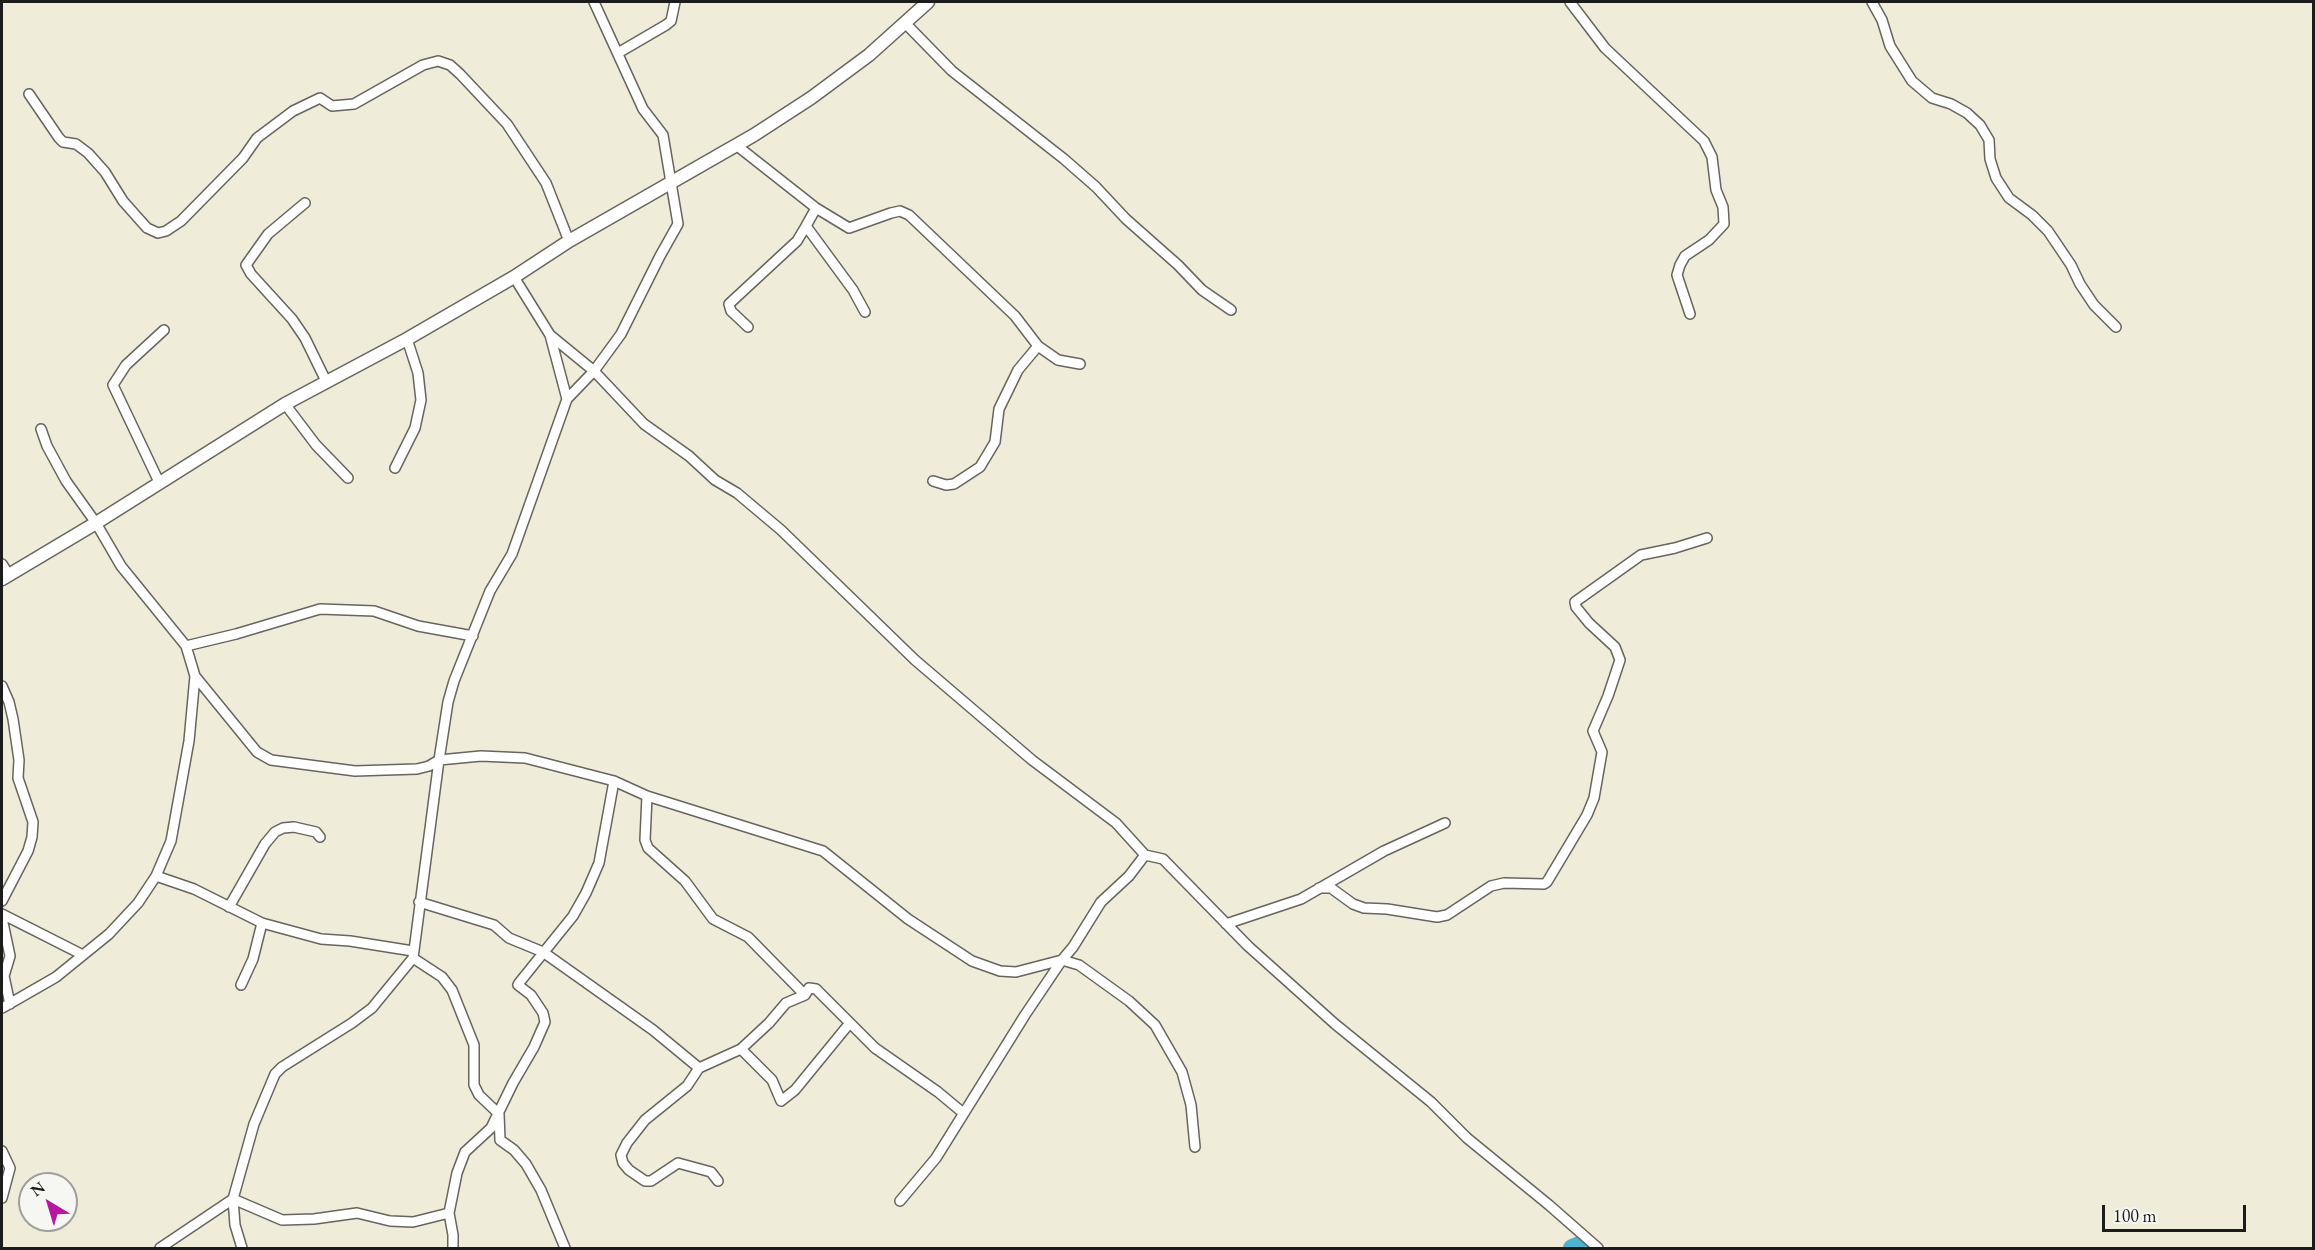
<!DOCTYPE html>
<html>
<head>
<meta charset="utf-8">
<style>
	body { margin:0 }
	#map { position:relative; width:2315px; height:1250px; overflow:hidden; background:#efecd9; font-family:"EB Garamond",serif }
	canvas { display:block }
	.frame { position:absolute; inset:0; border:3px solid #1c1c1c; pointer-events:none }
	.north { position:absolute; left:18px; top:1172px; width:60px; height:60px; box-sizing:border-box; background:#f6f6f2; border:2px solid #9f9f9c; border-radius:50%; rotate:322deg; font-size:16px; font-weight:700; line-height:24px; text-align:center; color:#1c1c1c }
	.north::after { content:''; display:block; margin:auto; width:21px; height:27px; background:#b5179e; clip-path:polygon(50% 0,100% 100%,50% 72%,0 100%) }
	.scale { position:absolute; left:2102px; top:1205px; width:144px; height:27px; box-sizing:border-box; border:3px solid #1c1c1c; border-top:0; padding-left:8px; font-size:18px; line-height:21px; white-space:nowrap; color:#1c1c1c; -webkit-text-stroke:4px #f6f6f2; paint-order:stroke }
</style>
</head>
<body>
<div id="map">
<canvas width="2315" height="1250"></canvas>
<div class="frame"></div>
<div class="north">N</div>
<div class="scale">100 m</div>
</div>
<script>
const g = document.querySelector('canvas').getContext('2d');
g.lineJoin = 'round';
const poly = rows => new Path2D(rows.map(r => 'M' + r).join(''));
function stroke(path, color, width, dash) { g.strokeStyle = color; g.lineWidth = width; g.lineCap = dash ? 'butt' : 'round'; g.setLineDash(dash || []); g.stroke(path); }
stroke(poly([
	[1572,1248,1584,1243]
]), '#4fb2ce', 18);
const minor = poly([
	[1570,2,1605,48,1704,141,1712,157,1716,190,1723,207,1724,224,1709,240,1685,256,1680,265,1677,275,1690,314],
	[1872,2,1882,20,1890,46,1912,81,1932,98,1951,104,1967,113,1980,125,1989,140,1990,159,1996,178,2009,198,2032,215,2048,231,2071,265,2080,284,2094,305,2116,327],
	[905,23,952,71,1064,159,1096,187,1126,219,1178,265,1202,290,1231,310],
	[618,53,666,25,671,21,675,2],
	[29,94,59,138,63,142,76,144,88,153,105,172,123,201,147,228,158,233,166,231,181,221,243,158,257,138,293,111,320,98,332,106,354,104,423,65,438,61,450,65,460,74,507,124,546,183,569,241],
	[736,145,816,208,849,228,891,213,900,211,909,215,1015,316,1038,346,1058,360,1080,364],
	[305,203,268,234,246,265,251,274,292,319,305,338,326,381],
	[816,208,806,226,853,290,865,312],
	[514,277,550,335,567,399],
	[748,327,731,311,729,304,797,241,806,226],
	[550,335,594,371,644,424,689,456,715,480,737,493,781,530,915,660,1032,760,1116,823,1145,855,1163,859,1248,946,1335,1024,1431,1102,1467,1138,1549,1205,1598,1248],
	[285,404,316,445,348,478],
	[41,429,47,446,66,481,96,523,121,566,186,646,195,676,257,752,271,760,355,771,417,769,429,766,439,760,481,756,525,758,614,781,647,796,823,851,908,919,972,961,1000,971,1016,972,1062,960,1079,965,1129,1001,1155,1025,1182,1072,1191,1105,1195,1147],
	[395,468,415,428,421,400,418,373,407,339],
	[933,481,946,485,954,484,980,467,995,442,999,409,1018,370,1038,346],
	[159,482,113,385,126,365,164,330],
	[2,564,9,575],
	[186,646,236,634,320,609,374,611,418,626,473,636],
	[2,686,9,702,13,719,19,760,18,778,33,822,32,837,28,851,2,901],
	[647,796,645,840,648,848,685,881,713,919,748,937,805,995],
	[156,876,194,889,262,923,321,939,350,941,413,951],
	[1319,888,1331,888,1353,904,1364,908,1387,909,1437,917,1447,915,1491,886,1504,883,1544,884,1547,882,1587,815,1594,798,1602,752,1593,731,1608,696,1620,660,1615,647,1589,623,1576,607,1575,602,1641,555,1675,548,1707,538],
	[419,902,494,925,509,938,543,952,653,1030,699,1068,741,1049,769,1023,786,1003,805,995,809,988,816,989,875,1048,938,1092,962,1112],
	[229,907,265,844,275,832,283,828,294,827,316,832,320,837],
	[2,914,81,954],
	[2,918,10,956,4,976,2,977],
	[1226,924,1301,899,1384,851,1445,823],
	[413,958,442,977,452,990,474,1045,474,1085,479,1095,499,1114,500,1140,514,1150,526,1164,541,1190,565,1248],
	[4,976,10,1004],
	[241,985,253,959,262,923],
	[2,1008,56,977,109,934,138,903,156,876,171,841,189,741,195,676],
	[741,1049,772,1080,781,1101,795,1090,849,1024],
	[699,1068,687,1086,645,1120,627,1143,621,1155,623,1163,629,1170,645,1181,651,1181,678,1163,711,1172,718,1181],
	[2,1151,10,1168,2,1198],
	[233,1199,282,1220,314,1219,357,1213,390,1221,413,1222,449,1213],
	[900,1201,936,1158,1025,1015,1062,960,1073,947,1101,902,1129,876,1145,855],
	[160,1248,233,1199],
	[242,1248,235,1225,233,1199,254,1124,275,1074,282,1067,352,1023,372,1008,413,958,439,760,448,702,454,681,490,591,512,554,567,399,594,371,621,334,660,256,678,224,663,135,643,109,594,2],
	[453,1248,453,1235,449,1213,457,1173,465,1152,491,1128,513,1083,534,1047,545,1022,543,1013,531,995,518,985,519,983,573,916,586,893,599,863,614,781]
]);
const tertiary = poly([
	[2,579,96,523,285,404,407,339,514,277,569,241,754,135,811,98,869,55,928,2]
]);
stroke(minor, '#66655e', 12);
stroke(tertiary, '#66655e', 15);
stroke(minor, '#fff', 9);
stroke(tertiary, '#fff', 12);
</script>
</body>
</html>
